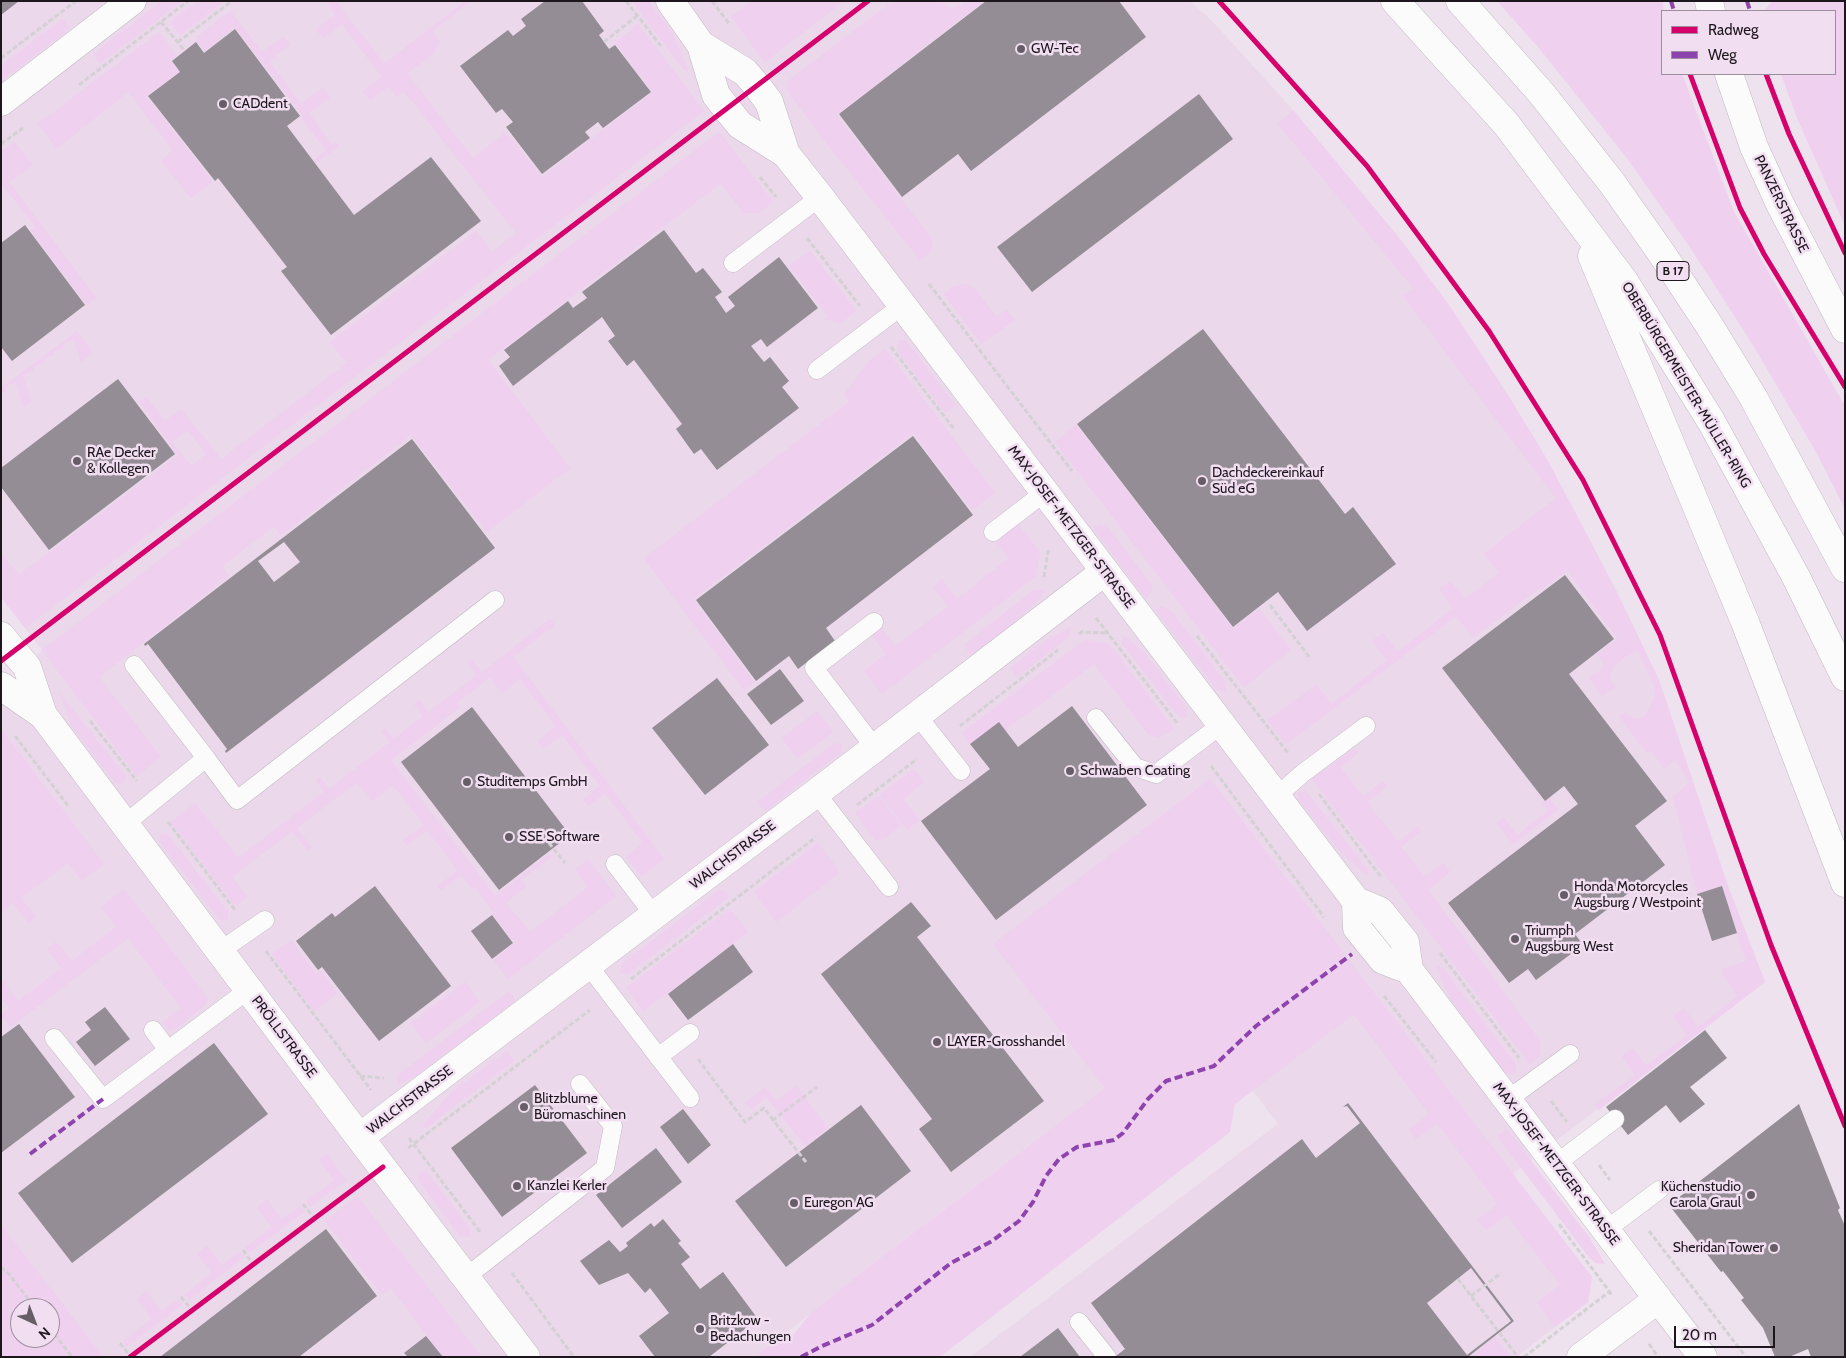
<!DOCTYPE html>
<html>
<head>
<meta charset="utf-8">
<style>
	body { margin:0 }
	#map { position:relative; width:1846px; height:1358px; overflow:hidden; background:#ede2ed; font-family:Cabin,sans-serif }
	canvas { display:block }
	.frame { position:absolute; inset:0; border:2px solid #1d161d; pointer-events:none }
	.legend { position:absolute; left:1661px; top:10px; width:175px; height:65px; box-sizing:border-box; background:#f1def1; border:1px solid #9c8e9c; margin:0; padding:6px 9px; list-style:none; font-size:15px; color:#1d161d }
	.legend li { display:flex; align-items:center; gap:10px; height:25px }
	.legend b { width:25px; border:1px solid #9c8e9c }
	.north { position:absolute; left:10px; top:1298px; width:50px; height:50px; box-sizing:border-box; background:#f1def1; border:1px solid #9c8e9c; border-radius:50%; rotate:137deg; font-size:14px; font-weight:700; line-height:20px; text-align:center; color:#1d161d }
	.north::after { content:''; display:block; margin:auto; width:18px; height:22px; background:#665d66; clip-path:polygon(50% 0,100% 100%,50% 72%,0 100%) }
	.scale { position:absolute; left:1674px; top:1326px; width:101px; height:22px; box-sizing:border-box; border:2px solid #1d161d; border-top:0; padding-left:6px; font-size:15px; line-height:18px; white-space:nowrap; color:#1d161d; -webkit-text-stroke:4px #f1def1; paint-order:stroke }
</style>
</head>
<body>
<div id="map">
<canvas width="1846" height="1358"></canvas>
<div class="frame"></div>
<ul class="legend">
<li><b style="height:6px;background:#d6006c"></b>Radweg</li>
<li><b style="height:6px;background:#8e44ad"></b>Weg</li>
</ul>
<div class="north">N</div>
<div class="scale">20 m</div>
</div>
<script>
const g = document.querySelector('canvas').getContext('2d');
g.lineJoin = 'round';
function fill(path, color) { g.fillStyle = color; g.fill(path, 'evenodd'); }
const poly = rows => new Path2D(rows.map(r => 'M' + r).join(''));
function stroke(path, color, width, dash) { g.strokeStyle = color; g.lineWidth = width; g.lineCap = dash ? 'butt' : 'round'; g.setLineDash(dash || []); g.stroke(path); }
function drawText(font, color, halo, rows, align = 'center') {
  g.font = font + ' Cabin,sans-serif'; g.lineWidth = 5; g.setLineDash([]); g.textBaseline = 'middle'; g.strokeStyle = halo; g.fillStyle = color; for (const [text, x, y, turn = 0] of rows) {
    g.save(); g.translate(x, y); g.rotate((+turn || 0) * Math.PI / 180); g.textAlign = isNaN(turn) ? turn : align; if (halo) g.strokeText(text, 0, 0); g.fillText(text, 0, 0); g.restore();
  }
}
fill(poly([
	[1,1,1190,1,1214,23,1293,110,1401,240,1451,308,1511,400,1548,461,1616,590,1659,680,1728,886,1765,982,1512,1174,1588,1302,1516,1357,970,1357,1278,1124,1198,1018,953,1203,755,1357,103,1357,1,1225,1,698,42,650,1,597]
]), '#ebd8eb');
fill(poly([
	[162,1,182,1,100,63,93,54],
	[198,1,223,2,180,35,170,22],
	[326,1,336,1,384,64,466,1,471,1,432,31,440,42,434,53,407,74,473,158,506,132,542,177,653,92,615,43,638,24,704,111,25,628,1,597,1,553,19,575,178,455,139,402,146,397,165,421,181,409,221,459,347,363,330,342,476,231,492,252,516,233,404,91,397,96,389,86,370,100,363,91,382,77,342,24,323,38,316,29,335,15],
	[188,430,206,454,191,466,172,442],
	[632,1,648,1,672,33,688,71,685,71],
	[752,1,844,1,765,62,731,17],
	[893,1,940,1,946,6,953,8,961,5,966,1,984,1,836,115,932,239,932,246,929,253,920,260,816,130,788,91,787,85,788,81],
	[1497,1,1662,1,1664,11,1662,11,1662,74,1682,74,1734,212,1845,406,1845,509,1816,452,1748,337,1689,246,1626,157,1538,47],
	[1773,1,1845,1,1845,226,1797,118,1781,74,1835,74,1835,11,1763,11],
	[230,11,262,52,283,37,290,45,269,61,301,104,323,88,330,97,309,113,332,145,336,142,339,146,316,163,314,160,326,150,301,118,303,116,235,27,205,51,196,41,199,39,197,37],
	[63,19,70,28,1,81,1,66],
	[159,32,177,55,170,60,179,72,146,96,213,182,191,198,161,161,173,150,128,92,57,148,38,124],
	[1293,110,1401,240,1451,308,1511,400,1548,461,1616,590,1659,680,1728,886,1765,982,1599,1110,1595,1105,1635,1075,1622,1056,1632,1048,1646,1066,1687,1035,1673,1016,1684,1008,1698,1027,1738,996,1724,976,1722,969,1746,961,1722,887,1697,894,1673,797,1690,782,1675,760,1664,768,1651,751,1647,753,1619,716,1626,712,1631,717,1637,719,1645,716,1655,697,1654,685,1638,651,1625,657,1615,665,1611,671,1610,680,1616,688,1602,696,1590,678,1605,666,1597,654,1618,639,1567,570,1541,590,1539,588,1473,638,1456,616,1286,744,1268,720,1316,685,1332,704,1387,660,1372,641,1383,633,1398,652,1453,608,1439,589,1450,581,1465,599,1499,573,1484,554,1556,498,1403,296,1413,288,1278,124],
	[719,132,773,202,758,213,743,213,721,183,488,360,570,468,487,532,411,435,281,535,274,526,222,566,229,576,99,677,161,757,137,776,42,650],
	[14,142,33,165,9,182,96,298,87,305,31,231,36,227,1,183,1,152],
	[810,251,856,311,840,323,825,319,828,316,789,266],
	[967,284,977,291,996,317,1006,310,1015,320,981,344,944,294,953,287],
	[77,331,93,352,81,363,74,339,63,344,64,348,53,352,54,355,43,359,44,362,33,367,34,370,23,375,31,401,23,407,16,382,4,387,6,391,1,393,1,388],
	[899,340,906,341,955,405,945,413,897,350,897,342],
	[885,349,995,493,972,510,913,433,693,599,754,682,744,690,644,558,849,402,844,394,871,359],
	[1076,425,1233,629,1259,609,1291,650,1244,687,1055,442],
	[1016,522,1040,552,1036,576,882,694,864,671,886,654,871,634,881,627,895,646,948,607,933,587,942,579,957,599,1009,558,994,539],
	[1100,524,1108,528,1152,586,1152,591,1146,599,1093,528],
	[1034,590,1045,590,1038,600,1012,624,971,655,964,645],
	[1162,606,1170,610,1226,683,1226,692,1216,689,1155,610],
	[550,619,555,625,513,657,664,859,641,876,626,857,643,843,605,793,588,806,583,799,600,786,562,735,543,748,538,741,556,726,520,679,502,693,490,677,457,703,460,707,391,760,495,896,549,854,552,857,522,879,526,886,506,903,530,932,588,887,575,869,588,859,616,896,508,979,493,960,515,943,493,914,494,912,475,887,472,889,461,875,441,890,438,886,458,870,427,830,407,845,403,841,424,825,393,785,372,801,357,782,297,828,312,848,308,851,292,831,232,877,247,897,235,906,171,822,195,803,238,858,324,792,316,780,320,777,329,789,390,742,381,731,385,728,394,739,423,716,414,704,419,700,428,712,477,675,468,663,472,660,482,672],
	[1071,627,1069,637,1017,677,1011,668,1048,639],
	[1123,635,1146,655,1187,709,1187,718,1179,717,1122,644],
	[1084,640,1108,643,1174,729,1159,738,1149,735,1094,664,1005,730,999,722,970,744,962,733],
	[59,692,126,777,122,784,115,783,72,726],
	[817,711,833,732,797,758,782,738],
	[1,729,104,864,82,881,68,863,21,898,36,917,29,923,13,903,1,912],
	[837,743,842,744,841,752,765,811,758,802,832,745],
	[1353,749,1359,752,1340,767,1363,797,1383,781,1387,786,1367,802,1398,842,1418,826,1421,831,1401,847,1424,876,1443,863,1450,872,1428,890,1540,1041,1540,1055,1536,1060,1530,1064,1312,779],
	[914,769,924,782,903,799,919,820,907,830,880,795],
	[1210,779,1592,1277,1588,1302,1555,1327,1537,1302,1560,1285,1507,1215,1486,1230,1478,1220,1498,1204,1437,1123,1416,1139,1409,1129,1429,1114,1354,1014,1235,1104,1230,1132,940,1357,755,1357,786,1332,791,1338,810,1314,869,1267,1105,1088,993,944],
	[1301,790,1307,793,1368,870,1367,876,1340,851,1298,800,1298,793],
	[879,796,901,825,881,841,875,840,855,813],
	[1549,798,1558,810,1513,844,1497,823,1503,817,1517,835,1548,811,1542,803],
	[162,833,167,834,229,913,227,920,220,920,159,841,159,836],
	[818,843,838,869,838,874,776,922,754,892],
	[124,889,208,998,205,1005,176,1028,168,1030,163,1022,181,1008,128,938,11,1027,4,1018,1,1020,1,1014,9,1008,1,998,1,982,3,981,18,1001,62,968,47,949,56,942,72,961,116,927,101,907],
	[720,889,726,892,729,897,628,974,620,973,622,964],
	[730,909,748,932,643,1011,626,988],
	[291,940,316,974,321,971,337,994,314,1011,272,954],
	[1436,966,1442,967,1516,1065,1516,1073,1512,1074,1505,1073,1451,1000],
	[465,982,479,1002,426,1043,411,1023],
	[509,991,516,1001,416,1076,398,1085,397,1078,399,1074],
	[507,1051,514,1061,426,1128,422,1126,452,1092],
	[796,1086,828,1128,806,1146,766,1097,751,1109,745,1103,765,1087,776,1101],
	[1507,1129,1589,1237,1605,1264,1595,1263,1587,1255,1497,1136],
	[327,1154,346,1180,310,1207,306,1202,334,1180,319,1160],
	[426,1171,470,1229,469,1237,460,1236,420,1182,417,1174],
	[357,1196,481,1356,479,1357,443,1357,391,1288,382,1295,325,1221],
	[267,1200,282,1219,300,1206,305,1211,249,1253,245,1248,272,1227,257,1207],
	[1,1225,66,1308,103,1357,1,1357],
	[20,1308,50,1308,50,1338,20,1338],
	[207,1246,222,1265,240,1252,244,1257,189,1300,185,1294,212,1273,197,1254],
	[146,1292,162,1311,178,1299,182,1305,126,1347,123,1341,152,1319,137,1299],
	[1495,1337,1510,1357,1470,1357]
]), '#efd0ef');
fill(poly([
	[1,1,19,1,1,15],
	[545,1,582,1,604,31,599,35,609,49,615,45,651,92,603,128,598,122,585,132,590,138,542,174,506,127,513,122,502,109,496,113,460,66,508,30,513,36,526,26,521,19],
	[986,1,1119,1,1146,37,971,171,958,154,902,197,839,114],
	[235,29,300,116,287,126,354,215,431,157,481,221,331,335,281,271,287,267,218,178,215,181,148,96,180,72,172,61,196,42,204,53],
	[1199,94,1233,139,1032,292,997,247],
	[25,225,85,305,12,361,1,347,1,243],
	[664,230,696,273,703,268,722,292,715,297,726,313,735,306,728,297,779,257,818,308,767,347,761,339,751,346,764,362,770,357,789,381,782,387,799,408,717,470,701,449,694,454,676,429,682,424,634,360,627,366,608,341,615,336,602,317,513,386,499,366,510,357,504,350,568,301,573,308,587,298,582,292],
	[1203,329,1345,514,1353,507,1396,564,1307,631,1278,592,1233,627,1077,424],
	[118,379,175,454,49,550,1,487,1,468],
	[913,436,973,515,826,628,835,641,798,669,789,656,756,681,696,600],
	[412,439,495,548,226,753,225,751,227,749,148,644,145,646,144,644],
	[284,542,300,562,274,582,258,561],
	[1565,575,1614,639,1569,674,1667,801,1635,826,1665,865,1575,934,1583,945,1536,980,1528,969,1509,983,1448,903,1578,804,1564,786,1545,801,1442,668],
	[780,669,804,701,771,725,747,694],
	[717,678,769,745,705,795,652,728],
	[1072,706,1147,805,996,920,921,821,990,769,970,744,999,722,1018,747],
	[472,707,570,835,499,890,401,762],
	[375,886,451,986,379,1041,322,967,318,970,296,941,332,913,335,917],
	[1722,886,1737,933,1712,941,1697,894],
	[911,902,931,926,917,937,1044,1101,951,1172,919,1129,932,1119,821,974],
	[492,915,513,943,492,959,471,931],
	[733,944,753,972,688,1020,668,994],
	[105,1007,130,1039,95,1066,76,1042,91,1030,85,1022],
	[19,1024,75,1097,1,1153,1,1037],
	[1705,1030,1727,1058,1690,1087,1705,1104,1680,1123,1666,1105,1628,1135,1606,1107],
	[214,1043,268,1114,72,1263,18,1193],
	[535,1085,587,1153,502,1217,451,1148],
	[1348,1103,1514,1321,1468,1357,1111,1357,1116,1356,1125,1349,1091,1303,1302,1139,1316,1158,1360,1123,1347,1106,1343,1107],
	[1471,1268,1511,1321,1467,1355,1427,1303],
	[1799,1104,1840,1208,1838,1210,1845,1226,1845,1357,1811,1357,1808,1349,1789,1357,1775,1357,1763,1328,1741,1300,1744,1298,1723,1271,1721,1272,1669,1205],
	[861,1105,911,1171,786,1267,735,1201],
	[683,1109,711,1145,688,1164,660,1127],
	[656,1148,682,1182,622,1228,596,1195],
	[663,1219,681,1241,678,1243,690,1257,681,1264,700,1289,723,1272,758,1319,709,1357,655,1357,639,1336,669,1313,650,1288,645,1293,628,1273,599,1285,580,1261,609,1240,620,1252,628,1246,626,1243,651,1223,654,1227],
	[326,1229,377,1296,299,1357,160,1357],
	[1058,1328,1080,1357,1020,1357],
	[426,1336,443,1357,408,1357,404,1353]
]), '#958d95');
const lane = poly([
	[733,263,820,197],
	[817,370,903,305],
	[993,532,1045,492],
	[874,622,814,668,875,748],
	[917,715,961,771],
	[1096,718,1135,767,1156,774,1221,725],
	[206,758,237,800,495,600],
	[816,793,889,887],
	[1277,796,1303,773,1366,726],
	[125,824,206,758,134,665],
	[615,864,654,915],
	[220,951,265,920],
	[588,965,690,1098],
	[153,1030,168,1050],
	[54,1038,103,1099,248,990],
	[658,1057,690,1033],
	[1507,1100,1570,1054],
	[1556,1164,1615,1119],
	[1606,1230,1659,1190],
	[466,1277,605,1168,613,1126,580,1084],
	[1079,1322,1107,1357]
]);
const street = poly([
	[670,1,701,45,716,95,727,109,740,125,786,154,820,197,1356,901,1380,911,1405,942,1409,970,1658,1299],
	[701,45,745,72,757,86,769,102,786,154],
	[1,102,132,1],
	[1356,901,1357,928,1383,960,1409,970],
	[360,1137,816,793,1104,572]
]);
const secondary = poly([
	[1709,1,1711,11],
	[1729,74,1754,147,1780,204,1845,329],
	[1,636,27,667,43,715,344,1117,526,1357],
	[1,686,43,715],
	[1581,1357,1658,1299,1703,1357]
]);
const highway = poly([
	[1395,1,1507,125,1624,281,1711,421,1796,577,1845,677],
	[1460,1,1542,94,1612,183,1662,254,1709,325,1753,397,1845,568],
	[1592,256,1745,622,1845,883]
]);
stroke(lane, '#c2b9c2', 19);
stroke(street, '#c2b9c2', 29);
stroke(secondary, '#c2b9c2', 29);
stroke(highway, '#c2b9c2', 29);
stroke(poly([
	[626,1,661,46],
	[712,1,730,25],
	[161,22,185,51],
	[178,42,232,1],
	[604,42,637,16],
	[1,58,76,1],
	[79,85,188,1],
	[1,144,23,128],
	[760,177,776,197],
	[807,238,860,306],
	[929,284,1072,471],
	[891,347,954,429],
	[1044,577,1048,552,1050,550],
	[1270,605,1310,658],
	[1096,618,1178,724],
	[1079,634,1081,632,1109,633],
	[1197,636,1288,753],
	[90,721,137,781],
	[960,726,1058,650],
	[15,736,69,807],
	[1211,766,1324,917],
	[1319,794,1381,877],
	[857,805,917,759],
	[168,822,235,910],
	[549,843,565,863],
	[266,951,371,1090],
	[1440,953,1519,1058],
	[631,979,816,837],
	[1384,996,1436,1062],
	[698,1059,745,1122,764,1108,773,1120],
	[360,1076,384,1078],
	[1551,1101,1567,1122],
	[409,1138,481,1233],
	[408,1148,590,1010],
	[806,1162,773,1120,817,1087],
	[1599,1165,1610,1180],
	[303,1204,314,1218],
	[1559,1224,1612,1295],
	[1649,1231,1746,1357],
	[243,1250,253,1264],
	[1,1267,9,1274,35,1308],
	[512,1273,574,1357],
	[1458,1279,1518,1357],
	[1471,1296,1501,1273],
	[181,1297,192,1310],
	[50,1328,72,1357],
	[120,1343,130,1356],
	[1649,1344,1658,1357],
	[1524,1357,1609,1292]
]), '#d4d1d4', 3, [5, 2.5]);
stroke(lane, '#fcfbfc', 18);
stroke(street, '#fcfbfc', 28);
stroke(secondary, '#fcfbfc', 28);
stroke(highway, '#fcfbfc', 28);
stroke(poly([
	[1671,1,1674,11],
	[1747,1,1750,11],
	[30,1154,103,1099],
	[801,1357,822,1346,872,1325,951,1263,992,1241,1019,1221,1033,1202,1046,1176,1059,1159,1077,1147,1114,1140,1123,1133,1148,1099,1166,1081,1214,1066,1256,1026,1352,954]
]), '#8e44ad', 4, [8, 4]);
stroke(poly([
	[1219,1,1367,166,1489,331,1583,480,1660,635,1771,945,1845,1126],
	[1690,74,1740,208,1764,254,1845,387],
	[1766,74,1789,134,1845,253],
	[1,661,868,1],
	[130,1357,383,1167]
]), '#d6006c', 5);
for (const [x, y, r, color] of [
	[1021,49,5,"#665d66"],
	[223,104,5,"#665d66"],
	[77,461,5,"#665d66"],
	[1202,481,5,"#665d66"],
	[1070,771,5,"#665d66"],
	[467,782,5,"#665d66"],
	[509,837,5,"#665d66"],
	[1564,895,5,"#665d66"],
	[1515,939,5,"#665d66"],
	[937,1042,5,"#665d66"],
	[524,1107,5,"#665d66"],
	[517,1186,5,"#665d66"],
	[1751,1195,5,"#665d66"],
	[794,1203,5,"#665d66"],
	[1774,1248,5,"#665d66"],
	[700,1329,5,"#665d66"]
]) { const dot = new Path2D(); dot.arc(x, y, r, 0, 2 * Math.PI); g.fillStyle = color; g.fill(dot); stroke(dot, '#f1def1', 2); }
for (const [x, y, w] of [
	[1673,271,32]
]) { const box = new Path2D(); box.roundRect(x - w / 2, y - 9.5, w, 19, 4); g.fillStyle = '#f1def1'; g.fill(box); stroke(box, '#1d161d', 1); }
drawText('bold 12px', '#1d161d', null, [
	["B 17",1673,271]
]);
drawText('14px', '#1d161d', '#f1def1', [
	["GW-Tec",1031,49],
	["CADdent",233,104],
	["RAe Decker",87,453],
	["& Kollegen",87,469],
	["Dachdeckereinkauf",1212,473],
	["Süd eG",1212,489],
	["Schwaben Coating",1080,771],
	["Studitemps GmbH",477,782],
	["SSE Software",519,837],
	["Honda Motorcycles",1574,887],
	["Augsburg / Westpoint",1574,903],
	["Triumph",1525,931],
	["Augsburg West",1525,947],
	["LAYER-Grosshandel",947,1042],
	["Blitzblume",534,1099],
	["Büromaschinen",534,1115],
	["Kanzlei Kerler",527,1186],
	["Küchenstudio",1741,1187,"right"],
	["Carola Graul",1741,1203,"right"],
	["Euregon AG",804,1203],
	["Sheridan Tower",1764,1248,"right"],
	["Britzkow -",710,1321],
	["Bedachungen",710,1337]
], 'left');
drawText('14px', '#1d161d', '#f1def1', [
	["PANZERSTRASSE",1781,204,64],
	["OBERBÜRGERMEISTER-MÜLLER-RING",1686,385,59],
	["MAX-JOSEF-METZGER-STRASSE",1071,527,53],
	["WALCHSTRASSE",733,855,-37],
	["PRÖLLSTRASSE",284,1037,53],
	["WALCHSTRASSE",410,1100,-37],
	["MAX-JOSEF-METZGER-STRASSE",1556,1164,53]
]);
</script>
</body>
</html>
